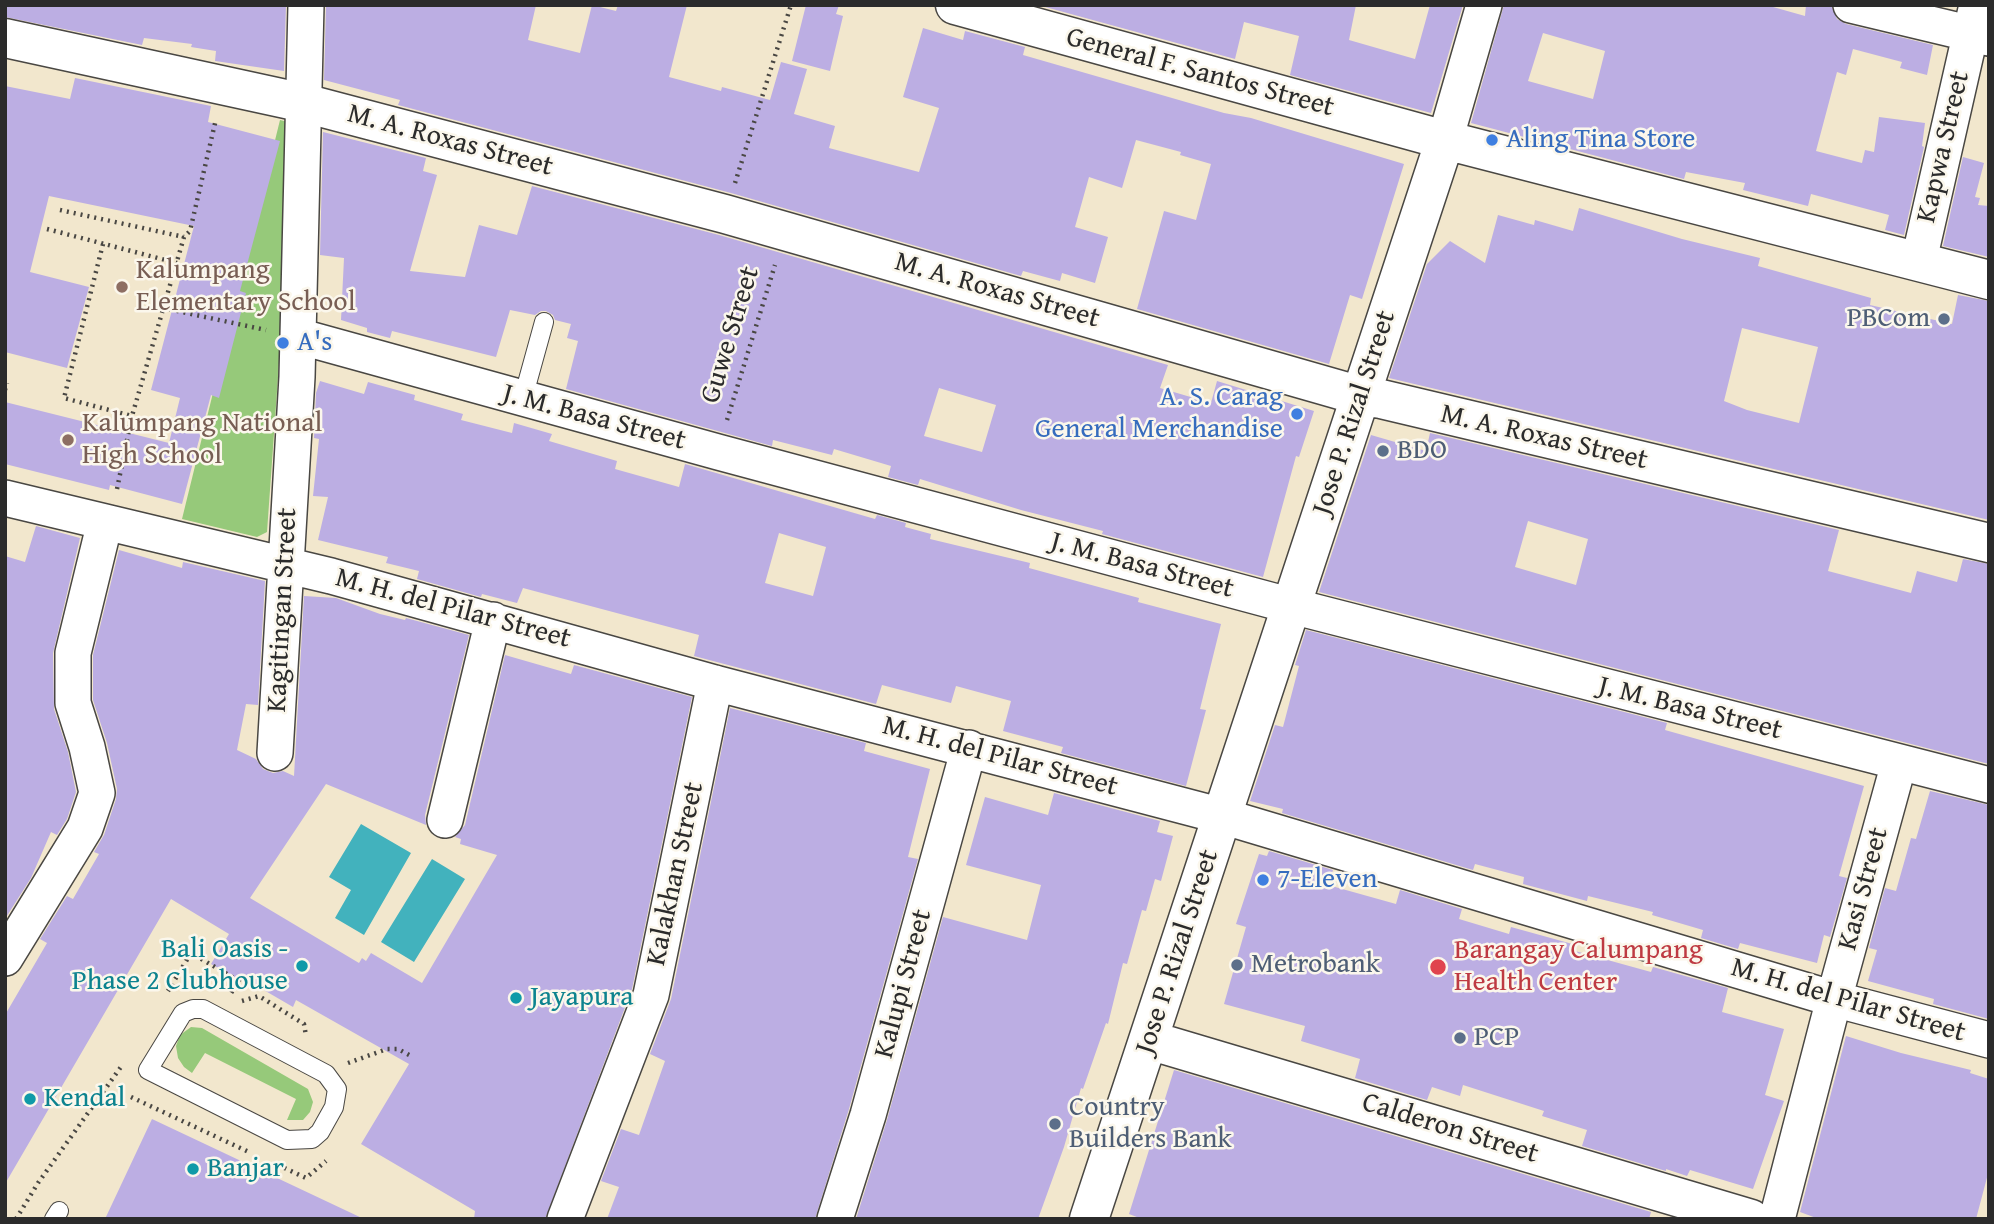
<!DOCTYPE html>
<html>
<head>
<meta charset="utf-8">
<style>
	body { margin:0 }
	#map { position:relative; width:1994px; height:1224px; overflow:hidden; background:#f2e7cd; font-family:"Gentium Book Plus",serif }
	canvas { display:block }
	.frame { position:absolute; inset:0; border:7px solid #2b2b2b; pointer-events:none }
</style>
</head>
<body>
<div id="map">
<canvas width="1994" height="1224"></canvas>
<div class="frame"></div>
</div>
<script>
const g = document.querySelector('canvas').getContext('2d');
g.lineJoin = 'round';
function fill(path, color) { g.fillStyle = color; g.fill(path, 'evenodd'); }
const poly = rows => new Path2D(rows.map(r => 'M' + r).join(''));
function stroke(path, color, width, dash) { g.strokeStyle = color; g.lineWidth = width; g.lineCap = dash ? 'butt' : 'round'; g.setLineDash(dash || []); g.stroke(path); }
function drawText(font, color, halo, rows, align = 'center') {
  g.font = font + ' "Gentium Book Plus",serif'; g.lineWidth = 5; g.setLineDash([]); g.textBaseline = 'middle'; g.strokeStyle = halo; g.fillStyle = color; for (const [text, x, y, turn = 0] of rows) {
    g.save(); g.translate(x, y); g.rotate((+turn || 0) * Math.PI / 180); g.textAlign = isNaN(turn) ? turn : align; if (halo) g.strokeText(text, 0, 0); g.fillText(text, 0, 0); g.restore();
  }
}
fill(poly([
	[280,120,296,124,267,532,257,537,182,519],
	[191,1027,202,1028,308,1089,313,1102,310,1112,303,1120,287,1120,296,1099,205,1053,192,1073,184,1067,178,1058,176,1046,180,1035]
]), '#96c97a');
fill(poly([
	[361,824,411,853,364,935,335,918,351,890,329,877],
	[432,859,465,879,414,962,381,942]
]), '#42b2bd');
fill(poly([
	[5,5,286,5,284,71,215,61,216,51,191,47,192,44,144,38,142,45,5,17],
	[326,5,536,5,528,40,580,53,592,5,616,11,618,5,687,5,669,77,721,91,722,87,770,100,781,62,807,69,794,114,835,126,829,148,919,172,939,108,903,97,923,28,963,40,965,31,1025,47,1023,55,1224,113,1251,118,1404,164,1362,299,1350,295,1329,364,1137,309,1164,211,1196,220,1211,164,1180,155,1181,152,1136,140,1122,188,1089,177,1075,227,1108,237,1095,283,1062,273,1060,281,1023,271,1021,276,731,193,398,105,400,100,324,80],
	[806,5,839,5,836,14,843,16,830,71,792,61],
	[1038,5,1356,5,1349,40,1415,59,1430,5,1463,5,1431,113,1290,75,1299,36,1244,22,1235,59],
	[1504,5,1766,5,1805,16,1806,5,1831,5,1837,19,1846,24,1933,45,1927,75,1900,68,1902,62,1853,49,1846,75,1837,72,1816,151,1862,163,1865,150,1874,152,1879,117,1925,123,1922,146,1924,147,1904,235,1885,230,1889,215,1811,194,1808,206,1743,190,1745,183,1686,172,1684,179,1471,123],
	[1543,33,1605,51,1593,99,1528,81],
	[75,78,211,106,208,122,280,141,240,291,246,293,219,398,211,395,182,504,110,485,109,490,5,464,5,402,169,443,180,398,151,390,194,226,49,196,30,272,89,287,67,368,5,352,5,86,70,99],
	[323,132,426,158,423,171,437,175,410,271,465,277,479,225,517,235,532,186,719,235,1168,365,1160,388,1211,403,1217,381,1314,411,1299,457,1296,456,1263,577,1102,534,1103,531,1021,510,920,479,918,485,888,477,891,466,834,449,832,455,773,440,772,446,566,389,578,341,567,338,571,324,555,320,553,315,546,311,541,311,535,315,510,310,496,357,392,331,390,338,367,332,367,328,341,320,344,258,320,255],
	[939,388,996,405,982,452,924,436],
	[1963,157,1984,163,1975,197,1980,198,1978,205,1989,206,1989,257,1943,246],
	[1579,208,1682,239,1760,258,1758,266,1871,298,1870,305,1952,324,1958,295,1989,301,1989,520,1389,378,1427,264,1450,241,1485,263,1498,215,1534,225,1535,220,1573,231],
	[1742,328,1818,347,1799,423,1747,410,1724,401],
	[320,381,364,394,368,382,415,395,414,400,463,414,461,420,512,433,514,423,552,434,549,441,617,461,615,469,679,487,685,464,875,519,877,515,906,523,905,527,931,534,930,539,1030,563,1029,568,1139,598,1138,602,1221,624,1200,709,1206,710,1186,786,1061,753,1063,747,1003,731,1011,701,956,686,951,703,882,685,876,704,694,656,699,635,523,588,517,603,482,594,481,597,417,579,419,571,386,563,388,557,318,540,328,497,313,496,319,439,314,438,316,393],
	[779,533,826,547,813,596,765,583],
	[1430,433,1839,530,1828,571,1911,593,1917,571,1957,582,1963,559,1989,564,1989,764,1319,592,1371,435,1426,451],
	[1528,521,1588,539,1576,585,1515,567],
	[36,526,80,538,53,653,54,709,68,752,76,792,67,819,57,835,51,832,31,878,5,919,5,556,25,562],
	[119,550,182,568,183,562,265,581,258,705,246,704,237,750,256,759,263,769,273,773,283,771,294,776,304,596,336,598,380,614,405,620,406,618,469,635,425,815,426,825,326,784,250,898,359,963,362,958,366,961,371,953,422,983,497,855,460,844,461,839,455,837,465,825,505,655,571,674,574,665,692,697,632,989,545,1219,474,1219,475,1211,361,1144,409,1064,296,1000,293,1007,238,975,236,978,211,964,229,934,171,899,5,1184,5,1015,47,943,40,939,67,896,73,899,99,854,94,852,104,835,116,799,117,789,107,743,93,700,93,655],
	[1306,630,1667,723,1665,730,1864,786,1839,876,1847,878,1830,937,1824,935,1817,963,1740,943,1738,949,1701,938,1703,930,1652,915,1653,912,1588,896,1587,901,1523,884,1524,877,1475,864,1473,870,1282,813,1283,809,1250,801,1275,725,1283,727,1299,666,1295,665],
	[730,708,866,743,864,751,930,769,908,857,918,859,849,1109,815,1219,607,1219,619,1187,601,1181,621,1129,639,1135,665,1061,650,1054,671,999],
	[1930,791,1989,805,1989,1019,1933,1004,1934,999,1868,981,1877,950,1869,948,1885,888,1896,891,1911,838,1916,839],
	[1054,793,1160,821,1157,832,1173,836,1161,881,1155,879,1146,911,1142,910,1127,964,1123,963,1108,1024,1106,1023,1083,1089,1081,1088,1064,1147,1038,1219,856,1219,887,1120,943,917,1027,940,1041,885,966,865,985,797,1048,815],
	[1269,851,1333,870,1328,885,1396,904,1400,890,1462,909,1459,919,1509,934,1511,927,1576,945,1575,951,1651,972,1653,967,1728,988,1722,1012,1784,1029,1765,1095,1784,1101,1753,1189,1690,1170,1687,1176,1666,1169,1666,1171,1582,1146,1587,1130,1542,1116,1544,1111,1463,1085,1460,1096,1432,1087,1427,1100,1355,1078,1360,1059,1301,1041,1305,1026,1224,1004,1246,927,1236,924,1259,854,1267,856],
	[1846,1036,1901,1053,1971,1070,1970,1073,1989,1079,1989,1170,1976,1219,1819,1219,1800,1212],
	[1174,1070,1651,1212,1649,1219,1142,1219,1129,1214],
	[152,1119,364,1219,105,1219]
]), '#bcaee3');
const lane = poly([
	[523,398,544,322],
	[193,1009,203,1009,326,1074,337,1089,334,1107,320,1132,312,1139,287,1140,148,1070,183,1013,193,1009],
	[54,1219,59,1211]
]);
const street = poly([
	[1851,5,1989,38],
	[1445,140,1484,5],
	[1919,260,1977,5],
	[298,336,718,452,1292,606,1989,785],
	[5,498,331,576,715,683,1222,816,1834,999,1989,1040],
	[275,753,297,377,306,5],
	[445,820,493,620],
	[5,958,85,828,97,793,87,747,73,703,73,653,105,522],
	[565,1219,651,995,715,683],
	[835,1219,868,1115,969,748],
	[1777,1219,1834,999,1899,763]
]);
const secondary = poly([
	[955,5,1445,140,1989,280],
	[5,38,304,103,725,214,1361,396,1381,399,1989,543],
	[1149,1040,1751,1219],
	[1089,1219,1445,140]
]);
stroke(lane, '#494743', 20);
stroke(street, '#494743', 38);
stroke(secondary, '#494743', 41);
stroke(poly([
	[735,183,791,5],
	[60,210,184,237],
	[47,229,177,263],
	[103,244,64,398,132,416],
	[163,308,266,330],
	[5,390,7,383],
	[727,420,775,265],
	[117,489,132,416,184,237,190,231,216,119],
	[168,991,191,953,239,981,229,996],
	[242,1001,259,996,304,1024,306,1036],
	[348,1063,387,1049,398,1049,413,1057],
	[131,1097,251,1153],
	[278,1165,306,1178,326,1161],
	[16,1219,38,1183,123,1064]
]), '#494743', 4.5, [2, 5]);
stroke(lane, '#fff', 18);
stroke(street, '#fff', 35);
stroke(secondary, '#fff', 38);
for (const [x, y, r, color] of [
	[1492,140,7,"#3f7fe0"],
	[122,287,7,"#8d6e63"],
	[1944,319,7,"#5c6f8a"],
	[283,343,7,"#3f7fe0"],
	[1297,414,7,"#3f7fe0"],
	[68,440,7,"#8d6e63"],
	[1383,451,7,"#5c6f8a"],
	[1263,880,7,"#3f7fe0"],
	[1237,965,7,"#5c6f8a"],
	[302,966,7,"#0f9aa8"],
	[1438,967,9,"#e0444e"],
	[516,998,7,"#0f9aa8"],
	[1460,1038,7,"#5c6f8a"],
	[30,1099,7,"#0f9aa8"],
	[1055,1124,7,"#5c6f8a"],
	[193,1169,7,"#0f9aa8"]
]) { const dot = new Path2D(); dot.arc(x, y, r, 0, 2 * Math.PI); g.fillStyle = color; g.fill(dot); stroke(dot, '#fbf7ec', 2.5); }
drawText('28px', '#2b2b2b', '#fbf7ec', [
	["General F. Santos Street",1200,73,15],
	["M. A. Roxas Street",450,141,15],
	["Kapwa Street",1944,147,-77],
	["M. A. Roxas Street",997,291,16],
	["Guwe Street",731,335,-73],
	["Jose P. Rizal Street",1355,413,-72],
	["J. M. Basa Street",594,418,15],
	["M. A. Roxas Street",1544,438,13],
	["J. M. Basa Street",1142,566,15],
	["M. H. del Pilar Street",453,609,15],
	["Kagitingan Street",283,610,-87],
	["J. M. Basa Street",1690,709,14],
	["M. H. del Pilar Street",1000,757,15],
	["Kalakhan Street",676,874,-78],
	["Kasi Street",1864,889,-75],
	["Jose P. Rizal Street",1178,952,-72],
	["Kalupi Street",904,984,-75],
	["M. H. del Pilar Street",1848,1001,16],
	["Calderon Street",1450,1129,17]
]);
drawText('28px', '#366cbe', '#fbf7ec', [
	["Aling Tina Store",1506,140],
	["A's",297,343],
	["A. S. Carag",1283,398,"right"],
	["General Merchandise",1283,430,"right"],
	["7-Eleven",1277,880]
], 'left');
drawText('28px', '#785e54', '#fbf7ec', [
	["Kalumpang",136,271],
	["Elementary School",136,303],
	["Kalumpang National",82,424],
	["High School",82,456]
], 'left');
drawText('28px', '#4e5e75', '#fbf7ec', [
	["PBCom",1930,319,"right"],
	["BDO",1397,451],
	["Metrobank",1251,965],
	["PCP",1474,1038],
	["Country",1069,1108],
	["Builders Bank",1069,1140]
], 'left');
drawText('28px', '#0d838f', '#fbf7ec', [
	["Bali Oasis -",288,950,"right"],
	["Phase 2 Clubhouse",288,982,"right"],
	["Jayapura",530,998],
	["Kendal",44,1099],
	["Banjar",207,1169]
], 'left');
drawText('28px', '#be3a42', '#fbf7ec', [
	["Barangay Calumpang",1454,951],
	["Health Center",1454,983]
], 'left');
</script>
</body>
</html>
